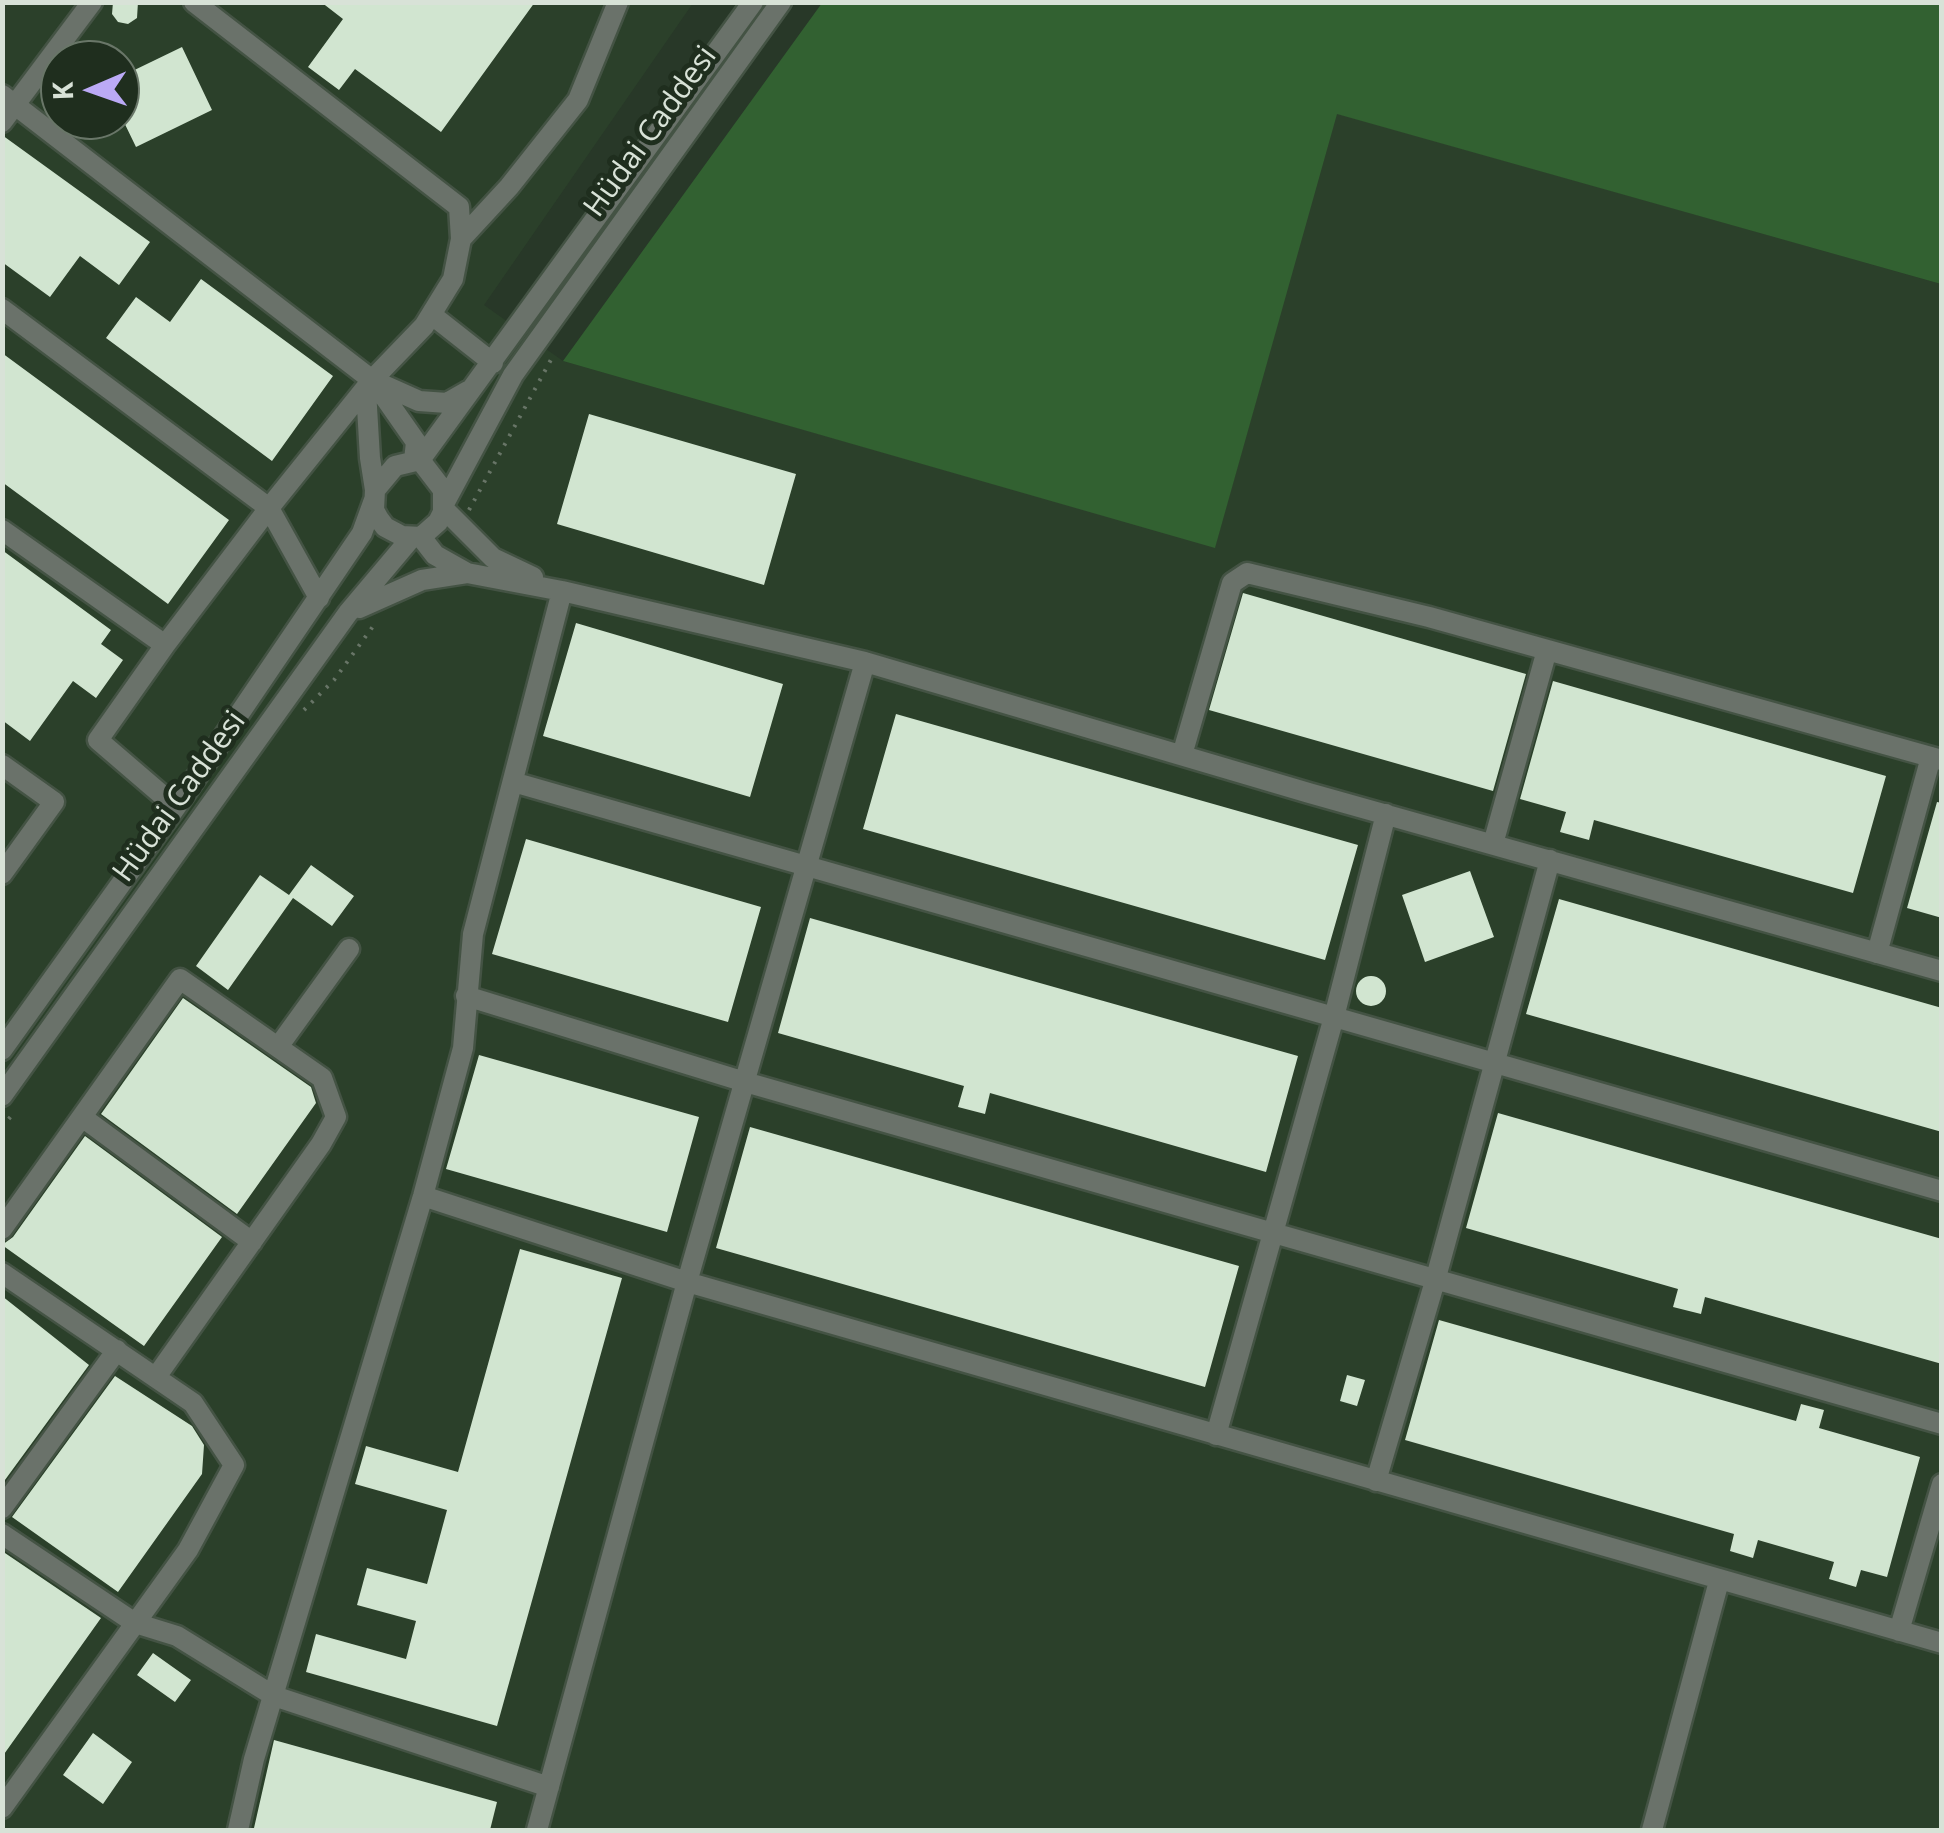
<!DOCTYPE html>
<html>
<head>
<meta charset="utf-8">
<style>
	body { margin:0 }
	#map { position:relative; width:1944px; height:1833px; overflow:hidden; background:#283828; font-family:"Open Sans",sans-serif }
	canvas { display:block }
	.frame { position:absolute; inset:0; border:5px solid #d8e2d7; pointer-events:none }
	.north { position:absolute; left:40px; top:40px; width:100px; height:100px; box-sizing:border-box; background:#1f2e1e; border:2px solid #697668; border-radius:50%; rotate:268deg; font-size:28px; font-weight:700; line-height:40px; text-align:center; color:#d8e2d7 }
	.north::after { content:''; display:block; margin:auto; width:35px; height:45px; background:#bbaaf6; clip-path:polygon(50% 0,100% 100%,50% 72%,0 100%) }
</style>
</head>
<body>
<div id="map">
<canvas width="1944" height="1833"></canvas>
<div class="frame"></div>
<div class="north">K</div>
</div>
<script>
const g = document.querySelector('canvas').getContext('2d');
g.lineJoin = 'round';
function fill(path, color) { g.fillStyle = color; g.fill(path, 'evenodd'); }
const poly = rows => new Path2D(rows.map(r => 'M' + r).join(''));
function stroke(path, color, width, dash) { g.strokeStyle = color; g.lineWidth = width; g.lineCap = dash ? 'butt' : 'round'; g.setLineDash(dash || []); g.stroke(path); }
function drawText(font, color, halo, rows, align = 'center') {
  g.font = font + ' "Open Sans",sans-serif'; g.lineWidth = 10; g.setLineDash([]); g.textBaseline = 'middle'; g.strokeStyle = halo; g.fillStyle = color; for (const [text, x, y, turn = 0] of rows) {
    g.save(); g.translate(x, y); g.rotate((+turn || 0) * Math.PI / 180); g.textAlign = isNaN(turn) ? turn : align; if (halo) g.strokeText(text, 0, 0); g.fillText(text, 0, 0); g.restore();
  }
}
fill(poly([
	[3,3,693,3,484,305,563,361,1215,547,1336,113,1941,284,1941,1830,3,1830],
	[60,60,120,60,120,120,60,120]
]), '#2b402a');
fill(poly([
	[822,3,1941,3,1941,284,1337,114,1215,548,563,361]
]), '#326131');
fill(poly([
	[113,2,138,2,137,18,128,24,118,22,112,14],
	[321,2,535,2,441,132,355,69,339,90,308,67,343,19],
	[182,47,212,110,136,147,120,114,120,77],
	[2,135,150,242,119,285,80,256,50,297,2,262],
	[201,279,333,376,272,461,106,338,136,297,170,322],
	[2,353,229,520,168,604,2,482],
	[589,414,796,474,764,585,557,524],
	[2,550,111,630,101,644,123,660,96,698,73,681,30,741,2,720],
	[1243,593,1526,674,1493,791,1209,710],
	[576,623,783,684,750,797,543,736],
	[1553,681,1886,776,1853,893,1594,820,1589,840,1560,832,1566,812,1520,799],
	[896,714,1358,845,1325,960,863,829],
	[1937,802,1942,803,1942,918,1907,908],
	[526,839,761,907,728,1022,492,954],
	[311,865,354,896,332,926,293,898,228,990,196,966,260,875,289,895],
	[1470,871,1494,937,1425,962,1402,895],
	[1559,899,1942,1008,1942,1132,1526,1014],
	[810,918,1298,1056,1266,1172,990,1093,985,1114,958,1107,964,1086,778,1033],
	'1356 991a15 15 0 1 1 30 0a15 15 0 1 1-30 0Z',
	[183,998,311,1087,316,1103,237,1214,101,1114],
	[479,1055,699,1117,667,1232,446,1169],
	[1498,1113,1942,1239,1942,1364,1705,1297,1701,1314,1673,1307,1678,1289,1466,1228],
	[750,1127,1239,1266,1205,1387,716,1248],
	[85,1136,222,1237,144,1346,2,1245,13,1237],
	[520,1249,622,1278,497,1726,306,1672,316,1634,406,1659,416,1621,357,1605,367,1568,427,1584,447,1510,355,1484,366,1446,458,1472],
	[2,1296,89,1365,2,1484],
	[1439,1320,1796,1421,1801,1404,1824,1410,1819,1428,1920,1457,1887,1577,1861,1570,1856,1587,1829,1579,1834,1562,1758,1540,1753,1558,1730,1551,1734,1534,1405,1440],
	[1347,1375,1365,1380,1357,1406,1340,1401],
	[115,1376,192,1426,204,1445,202,1474,118,1592,12,1517],
	[2,1551,101,1618,2,1757],
	[153,1653,191,1680,175,1702,137,1675],
	[93,1733,132,1762,103,1804,63,1775],
	[274,1740,497,1802,490,1830,254,1828]
]), '#d1e5d0');
const minor = poly([
	[194,2,459,207,461,239,453,279,424,326,372,380],
	[2,95,372,380,269,508,165,645,2,530],
	[2,122,92,2],
	[461,239,509,187,578,100,618,2],
	[2,309,269,508,319,598],
	[432,315,493,363],
	[372,380,419,401,447,403,468,391],
	[374,382,416,442,414,460],
	[366,390,370,458,375,490],
	[420,460,753,2],
	[420,460,443,490,443,512,438,522,421,537,402,536,385,527,379,519,374,510,375,490,395,466,420,460],
	[445,502,513,375,781,2],
	[444,509,493,558,533,577],
	[421,537,435,555,467,573,562,591,865,662,1309,793,1942,971],
	[359,608,422,580,467,573],
	[165,645,98,740,176,807],
	[1182,755,1232,583,1247,573,1429,617,1942,760],
	[2,765,54,802,2,874],
	[513,782,1942,1191],
	[1493,844,1547,650],
	[1877,953,1931,757],
	[466,996,745,1082,1942,1424],
	[278,1047,349,949],
	[2,1050,176,807,362,533,374,500],
	[2,1096,348,613,412,537],
	[82,1117,252,1242],
	[423,1196,687,1282,1942,1643],
	[2,1229,180,979,322,1078,336,1117,321,1144,156,1377],
	[2,1273,193,1403,234,1465,188,1550,2,1808],
	[1216,1435,1334,1017,1386,814],
	[1376,1481,1435,1281,1550,860],
	[2,1508,117,1350],
	[2,1534,135,1623,177,1636,274,1696,549,1787],
	[1899,1631,1942,1484],
	[238,1830,254,1759,423,1196,463,1048,473,934,562,591],
	[537,1830,687,1282,865,662],
	[1652,1830,1719,1581]
]);
stroke(minor, '#445344', 25);
stroke(poly([
	[469,510,553,356],
	[304,710,334,680,374,625],
	[2,1127,12,1115]
]), '#687567', 4, [2.5, 8]);
stroke(minor, '#6a726a', 20);
drawText('30px', '#d8e2d7', '#1f2e1e', [
	["Hüdai Caddesi",651,132,-54],
	["Hüdai Caddesi",180,797,-54]
]);
</script>
</body>
</html>
